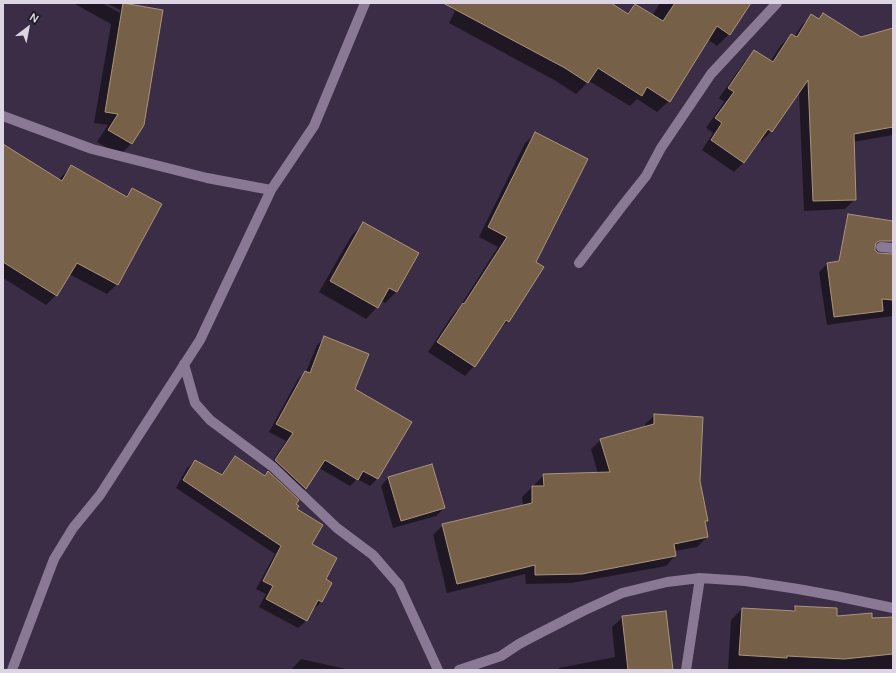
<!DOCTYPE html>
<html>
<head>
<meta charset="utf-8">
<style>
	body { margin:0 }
	#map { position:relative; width:896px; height:673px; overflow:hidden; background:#3b2d45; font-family:"DM Sans",sans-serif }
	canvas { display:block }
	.frame { position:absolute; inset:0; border:4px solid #ddd4e4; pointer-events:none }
	.north { position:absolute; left:8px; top:8px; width:40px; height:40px; -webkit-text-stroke:3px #1f1823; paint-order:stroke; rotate:32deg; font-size:11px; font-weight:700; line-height:16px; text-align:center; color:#ddd4e4 }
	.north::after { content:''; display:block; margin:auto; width:14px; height:18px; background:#ddd4e4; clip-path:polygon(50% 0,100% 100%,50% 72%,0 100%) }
</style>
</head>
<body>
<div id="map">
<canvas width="896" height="673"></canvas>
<div class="frame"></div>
<div class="north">N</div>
</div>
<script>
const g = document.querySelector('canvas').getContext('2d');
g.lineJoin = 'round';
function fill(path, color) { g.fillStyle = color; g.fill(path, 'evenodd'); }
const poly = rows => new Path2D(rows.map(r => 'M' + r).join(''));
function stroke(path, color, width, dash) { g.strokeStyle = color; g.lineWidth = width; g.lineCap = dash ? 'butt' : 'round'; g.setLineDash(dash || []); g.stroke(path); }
fill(poly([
	[73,3,102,3,120,13,120,10,106,3,128,3,127,5,144,123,131,144,120,155,97,142,108,125,94,123,111,24],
	[454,3,609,3,626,14,635,5,652,16,660,3,749,3,729,34,717,46,707,39,669,101,657,112,637,99,630,106,589,81,576,94,554,80,449,23,455,11,451,9],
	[823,14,861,38,893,29,893,135,853,142,855,199,845,209,804,211,799,92,771,131,762,141,759,139,744,162,734,172,702,150,713,133,706,128,724,102,719,98,745,61,755,52,770,62,781,45,791,35,794,37,802,25,811,16,818,20],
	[535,134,535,262,508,321,498,331,474,366,465,376,428,352,453,314,459,308,498,247,479,237,525,143],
	[3,151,59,180,62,176,71,166,125,197,132,189,117,284,107,294,69,274,56,295,46,305,3,278],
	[364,223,396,292,385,303,381,301,377,307,366,319,319,292,352,235],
	[827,264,893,278,893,316,827,325,819,272],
	[325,338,354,390,410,423,377,479,370,486,357,479,350,486,319,468,305,489,298,496,268,468,286,441,269,432,298,379,306,372,317,345],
	[655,415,699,481,707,521,705,523,707,537,697,547,675,551,675,556,666,566,572,583,526,584,525,574,447,593,433,535,443,525,523,506,522,497,532,487,534,487,534,485,544,475,598,474,591,449,601,440,645,427,645,424],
	[235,458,264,477,268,472,295,504,296,510,325,580,321,602,314,609,312,608,306,621,298,628,259,607,266,594,256,589,275,554,176,488,187,468,195,461,221,475,228,465],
	[388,478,444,508,436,516,393,528,381,486],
	[796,607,836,617,871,619,893,618,893,670,728,670,731,620,742,609,790,612],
	[623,617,672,670,556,670,559,668,615,657,612,627],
	[301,659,350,670,291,670]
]), '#0007');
const building = poly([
	[123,3,163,10,144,125,132,144,108,130,118,114,105,112,123,3],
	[443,3,611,3,628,14,635,4,663,21,675,3,751,3,730,35,717,26,670,102,647,87,642,96,598,68,588,83,565,68,443,3],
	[823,13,861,37,893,28,893,127,854,134,856,200,813,201,808,80,772,132,768,129,744,163,711,140,722,123,715,118,734,92,728,88,754,50,773,62,791,34,797,37,811,14,819,19,823,13],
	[535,132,588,159,536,262,544,267,509,322,506,320,475,367,437,342,463,303,464,304,507,237,488,227,535,132],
	[3,144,62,181,71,165,127,197,132,188,162,204,118,285,77,263,57,296,3,262,3,144],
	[848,214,893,221,893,241,879,241,876,243,875,247,875,250,878,253,893,254,893,300,882,299,883,311,834,317,827,263,839,261,848,214],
	[363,222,419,253,397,292,389,288,378,308,330,281,363,222],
	[324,336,369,354,355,389,412,422,378,479,363,471,358,480,325,460,306,489,275,460,293,433,276,424,305,371,310,373,324,336],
	[654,414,703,417,700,481,708,521,705,521,708,537,674,544,676,556,582,574,535,575,535,565,457,584,442,524,532,503,532,486,544,486,543,474,610,472,600,439,654,424,654,414],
	[235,456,265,476,268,471,269,472,299,500,296,504,299,506,297,509,323,525,312,544,337,558,326,579,332,583,322,602,318,600,307,621,266,599,273,586,263,581,281,546,183,480,195,460,222,475,235,456],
	[432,464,445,508,401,521,388,477,432,464],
	[795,606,837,608,837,616,872,613,872,618,893,617,893,654,844,659,787,656,787,658,739,655,742,608,795,611,795,606],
	[666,611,673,670,628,670,622,616,666,611]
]);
fill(building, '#766148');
stroke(building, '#ab947a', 1);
stroke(poly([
	[3,116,92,149,207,178,271,190],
	[881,247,893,248],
	[579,263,623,205,646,176,661,148,711,74,777,3],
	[184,364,195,403,210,420,273,467,337,528,373,555,399,585,438,670],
	[12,670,54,559,73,528,100,495,200,340,271,190,314,126,365,3],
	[459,670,501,656,519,644,536,635,583,611,622,593,667,582,700,578,745,581,798,589,836,596,893,608],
	[686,670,700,578]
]), '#897995', 10);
</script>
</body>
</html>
